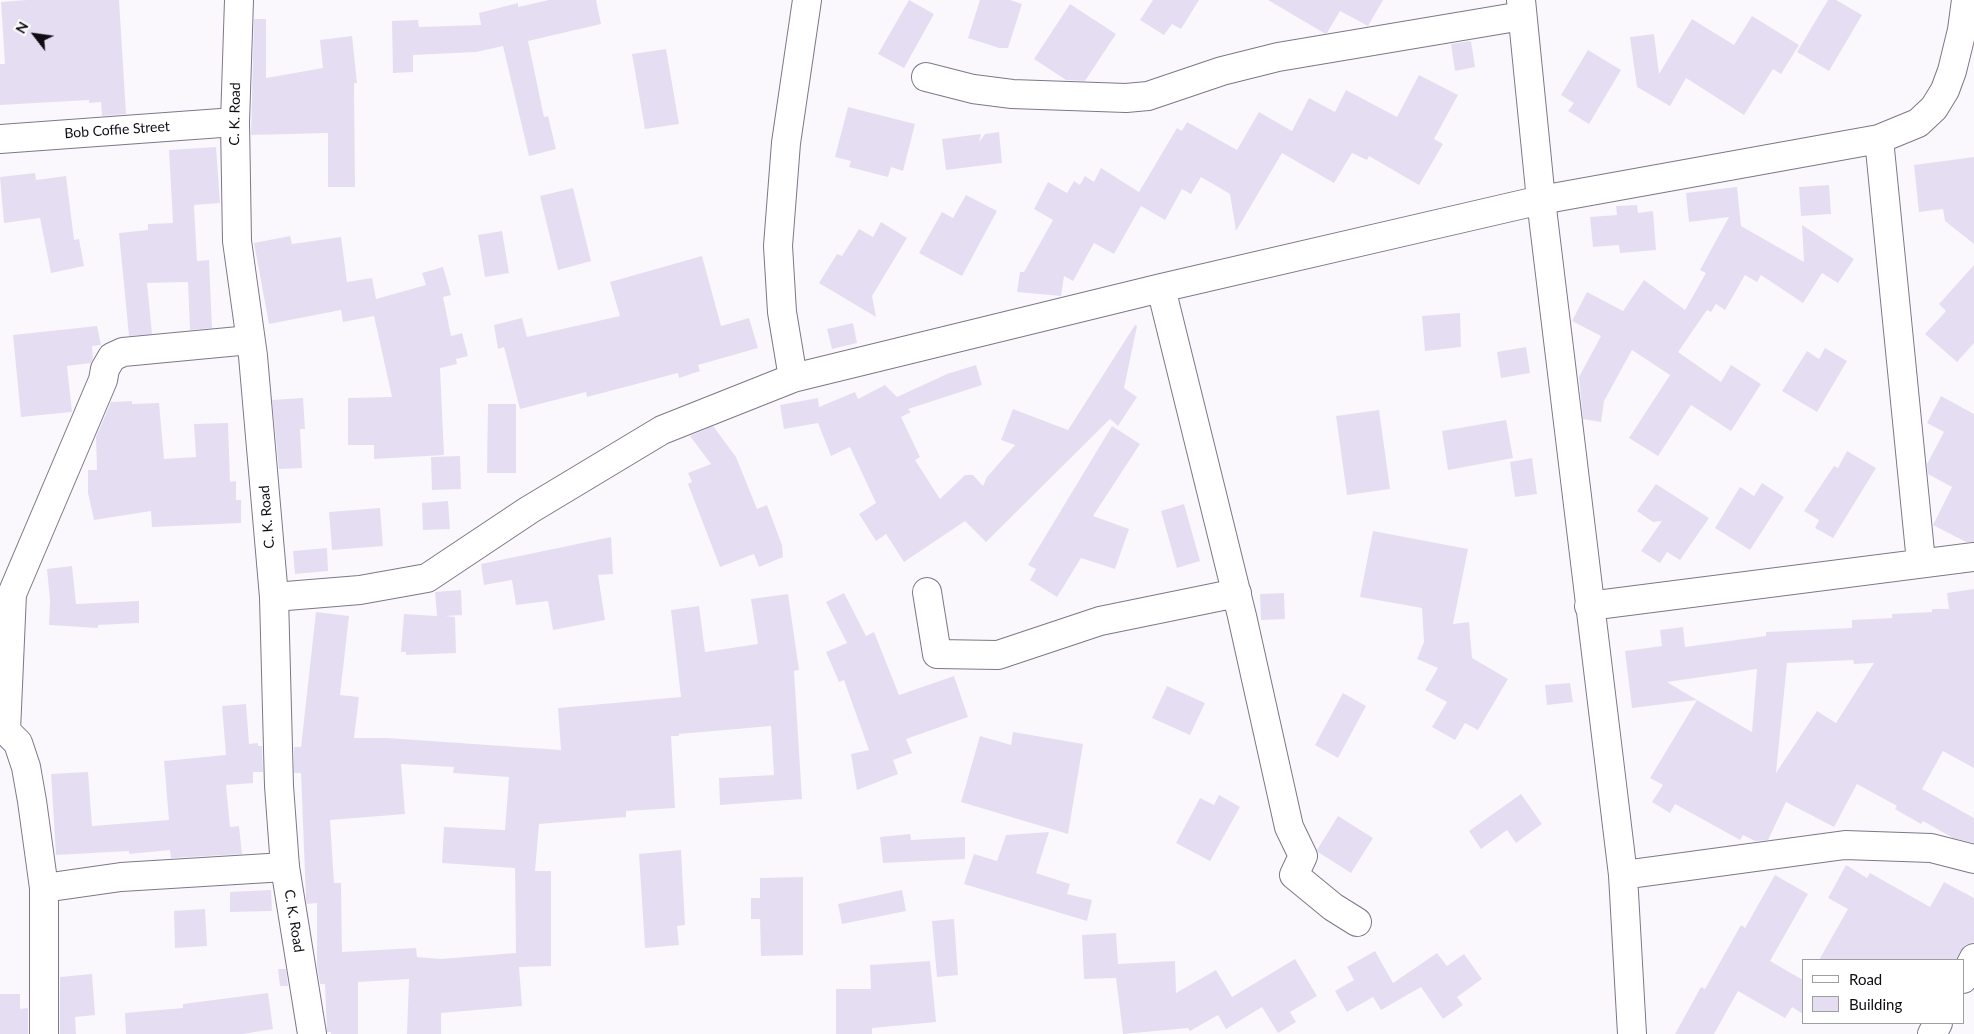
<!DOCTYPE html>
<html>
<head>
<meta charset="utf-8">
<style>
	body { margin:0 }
	#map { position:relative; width:1974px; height:1034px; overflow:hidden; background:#faf8fc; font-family:Lato,sans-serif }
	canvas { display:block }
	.legend { position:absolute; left:1802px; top:959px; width:162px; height:65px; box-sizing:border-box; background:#fff; border:1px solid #9f9ea1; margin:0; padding:6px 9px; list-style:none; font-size:15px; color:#100c13 }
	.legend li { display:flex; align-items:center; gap:10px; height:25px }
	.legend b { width:25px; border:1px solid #9f9ea1 }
	.north { position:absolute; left:10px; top:10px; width:50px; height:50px; -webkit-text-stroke:4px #fff; paint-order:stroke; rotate:300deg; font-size:14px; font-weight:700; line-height:20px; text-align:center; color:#100c13 }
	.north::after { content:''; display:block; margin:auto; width:18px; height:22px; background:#100c13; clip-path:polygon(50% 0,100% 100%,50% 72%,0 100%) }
</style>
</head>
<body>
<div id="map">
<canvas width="1974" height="1034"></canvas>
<ul class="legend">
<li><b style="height:6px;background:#fff"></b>Road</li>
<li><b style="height:14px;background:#e5def3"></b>Building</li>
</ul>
<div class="north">N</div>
</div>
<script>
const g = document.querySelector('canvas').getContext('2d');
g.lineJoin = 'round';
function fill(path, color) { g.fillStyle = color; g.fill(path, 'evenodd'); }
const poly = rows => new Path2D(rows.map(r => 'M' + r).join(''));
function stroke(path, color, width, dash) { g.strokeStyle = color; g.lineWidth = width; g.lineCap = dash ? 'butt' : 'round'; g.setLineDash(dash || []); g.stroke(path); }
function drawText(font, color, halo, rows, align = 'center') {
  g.font = font + ' Lato,sans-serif'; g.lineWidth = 4; g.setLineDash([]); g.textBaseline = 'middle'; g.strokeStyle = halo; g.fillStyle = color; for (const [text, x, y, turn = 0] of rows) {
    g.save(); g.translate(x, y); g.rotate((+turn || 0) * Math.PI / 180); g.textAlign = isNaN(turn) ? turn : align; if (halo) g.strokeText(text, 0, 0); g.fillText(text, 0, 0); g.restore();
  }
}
fill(poly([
	[27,0,119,0,126,114,102,116,101,102,89,103,89,100,0,105,0,64,5,64,1,2],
	[549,0,596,0,601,24,528,41,544,117,548,116,556,149,529,156,503,46,476,52,413,55,413,72,393,73,392,21,418,20,419,27,481,25,479,13,518,3,518,7],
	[909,0,934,14,904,68,878,54],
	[980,0,1010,0,1022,4,1008,48,999,48,968,38],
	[1153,0,1199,0,1181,29,1172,24,1164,35,1140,20],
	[1268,0,1383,0,1368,26,1340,11,1327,33,1324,33],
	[1828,0,1836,0,1862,15,1829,71,1797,52],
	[1070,4,1116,34,1085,81,1066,80,1034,59],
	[1752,16,1799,45,1781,74,1773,69,1744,115,1686,78,1670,106,1637,87,1630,37,1654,34,1659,74,1692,19,1734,45],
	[254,19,266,19,266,78,323,68,320,40,352,36,357,83,354,83,355,187,328,187,328,133,251,135],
	[1471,41,1475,67,1455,71,1451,44],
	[666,49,679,124,645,129,632,54],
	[1588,50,1621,70,1589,124,1568,111,1574,103,1561,95],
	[1419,75,1458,95,1434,139,1443,144,1419,185,1369,156,1367,160,1352,153,1334,183,1282,153,1236,231,1230,194,1201,177,1191,194,1182,189,1165,220,1141,206,1114,254,1094,243,1073,281,1064,276,1061,296,1017,292,1020,272,1024,272,1053,220,1034,209,1048,182,1067,193,1074,181,1080,185,1085,176,1094,182,1101,168,1139,192,1177,128,1182,131,1187,122,1237,150,1259,112,1292,131,1309,98,1335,112,1346,90,1397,117],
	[848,107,915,124,903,171,891,167,888,177,849,167,851,161,835,157],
	[999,132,1002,163,946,170,942,139,981,134,979,142,985,134],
	[216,147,220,203,194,205,197,261,209,260,212,328,190,330,188,282,147,283,152,334,129,336,119,233,148,230,148,224,173,223,169,150],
	[1974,157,1974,244,1945,221,1943,209,1919,212,1914,165],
	[35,173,36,180,66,176,74,240,79,239,84,266,51,273,40,218,4,223,0,177],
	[1829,185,1831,214,1801,216,1799,187],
	[1737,187,1741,226,1804,262,1802,225,1854,259,1838,283,1822,273,1803,303,1761,275,1757,282,1745,275,1725,310,1716,304,1711,312,1707,310,1678,352,1721,382,1731,365,1761,384,1731,431,1691,405,1658,456,1629,438,1670,375,1632,350,1604,401,1601,422,1583,419,1579,377,1601,336,1572,321,1587,292,1623,311,1644,280,1685,310,1706,273,1700,270,1729,217,1689,222,1686,193],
	[573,188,591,261,558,270,540,196],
	[966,195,997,211,962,276,919,253,942,212,953,218],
	[1637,205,1638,213,1653,211,1656,250,1620,253,1619,245,1593,247,1590,217,1617,215,1616,206],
	[881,222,907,238,872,296,876,317,819,283,837,254,842,256,859,229,873,237],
	[502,231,509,273,485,277,478,235],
	[290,236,292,244,341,237,347,282,372,278,376,299,426,285,422,273,443,267,451,295,443,297,451,336,462,333,468,356,456,359,457,364,440,368,444,455,374,459,374,445,348,445,348,398,392,397,374,316,343,322,341,310,269,324,254,243],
	[702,256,721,326,749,318,758,348,698,365,700,371,679,378,678,373,587,397,586,392,520,409,504,347,498,349,494,325,522,318,527,337,620,316,610,282],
	[1974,265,1974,343,1957,362,1925,334,1946,311,1939,304],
	[1460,313,1461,347,1425,351,1422,316],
	[853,323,857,343,832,349,827,329],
	[1135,325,1137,326,1124,388,1137,397,1118,426,1110,419,986,542,965,521,904,562,886,534,876,541,859,514,876,503,850,447,831,456,818,423,784,429,780,405,818,398,819,407,855,392,858,399,885,385,897,397,947,374,976,365,982,385,908,409,911,412,901,417,920,457,915,460,940,499,965,475,973,475,983,486,987,477,1015,445,1001,440,1013,409,1068,430],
	[97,326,101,345,92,346,93,358,91,363,67,366,72,412,21,417,13,335],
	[1526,347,1530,373,1501,378,1497,352],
	[1825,348,1847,361,1817,412,1782,391,1807,351,1819,359],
	[1941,396,1974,414,1974,542,1966,542,1933,525,1952,487,1928,474,1927,464,1944,432,1927,423],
	[303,398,305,429,300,429,302,468,279,469,272,400],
	[132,401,132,404,159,403,164,459,196,457,194,424,228,423,230,482,236,481,236,500,241,500,241,523,152,527,151,511,94,520,88,493,88,470,97,470,96,437,111,402],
	[488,404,516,404,516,473,487,473],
	[1379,410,1390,489,1347,495,1336,416],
	[1506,420,1513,458,1448,470,1442,431],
	[713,426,736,457,757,509,767,505,782,545,783,557,759,567,754,554,720,567,688,484,692,482,688,473,711,464,690,436],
	[1112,426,1140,444,1093,516,1129,529,1115,569,1081,558,1057,597,1030,580,1036,569,1028,565],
	[1847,451,1876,468,1833,538,1815,528,1819,520,1804,511,1834,466,1838,468],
	[460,456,461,489,432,490,431,457],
	[1532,458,1537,494,1515,497,1510,462],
	[1762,483,1784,497,1750,550,1715,528,1740,487,1754,496],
	[1656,484,1709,518,1680,560,1667,552,1660,563,1641,551,1662,521,1653,522,1637,511],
	[448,501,450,529,423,530,422,503],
	[1184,504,1200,561,1177,568,1161,511],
	[380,508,383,546,332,550,329,512],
	[1373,531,1468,549,1453,624,1469,622,1472,658,1508,679,1478,730,1465,723,1455,740,1432,727,1447,702,1425,690,1438,668,1417,659,1424,642,1422,608,1360,597],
	[611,537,613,574,598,575,605,620,553,630,548,601,516,605,512,580,484,585,481,564],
	[327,548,328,571,295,574,293,551],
	[72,566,76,604,139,601,139,623,98,625,98,628,49,625,50,600,47,569],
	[1974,589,1974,768,1943,751,1922,789,1974,818,1974,843,1953,838,1923,821,1921,824,1895,809,1897,806,1857,784,1834,827,1786,802,1768,840,1755,841,1743,835,1740,840,1675,804,1670,813,1652,802,1663,785,1650,778,1697,700,1752,732,1757,669,1667,682,1697,700,1632,708,1625,651,1662,646,1660,630,1683,627,1685,647,1766,636,1766,632,1852,628,1852,620,1892,618,1892,614,1932,612,1932,609,1949,609,1947,593],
	[1853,660,1854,664,1874,663,1836,723,1817,711,1776,773,1787,663],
	[461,590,462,615,445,616,455,617,456,653,406,655,406,652,401,652,404,614,437,616,435,592],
	[844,593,866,636,874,632,899,695,954,676,968,717,906,739,912,753,893,760,898,774,857,790,851,754,869,750,844,680,839,682,826,652,847,643,826,602],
	[1284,593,1285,619,1261,620,1260,594],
	[788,594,799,670,794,671,802,799,720,805,719,778,774,775,771,726,679,734,679,736,671,736,675,808,626,811,626,817,539,824,535,871,551,871,551,966,519,967,522,1006,441,1013,441,1034,407,1034,409,979,358,982,358,1034,331,1034,331,1032,327,1032,325,984,320,984,317,965,317,903,307,904,306,899,301,773,294,773,294,747,301,747,316,612,349,616,340,695,359,697,354,738,387,738,561,750,558,708,681,697,671,610,699,606,705,652,758,644,751,599],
	[401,764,454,767,453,773,509,777,505,830,444,827,442,863,515,868,516,953,441,959,417,957,416,948,342,952,341,883,334,883,330,820,405,814],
	[1570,683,1573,702,1547,705,1545,685],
	[1167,686,1205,703,1190,735,1152,718],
	[1343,693,1366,706,1338,758,1315,745],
	[246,704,249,744,258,743,258,746,262,746,263,772,253,772,253,783,226,785,230,827,239,826,242,854,171,858,170,850,129,854,129,851,56,855,51,774,88,772,92,826,169,820,164,761,226,755,222,706],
	[1013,732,1083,744,1068,834,961,802,980,736,1011,745],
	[1521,794,1542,824,1516,843,1507,830,1481,849,1469,831],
	[1219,795,1240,807,1210,861,1176,843,1200,798,1214,805],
	[1338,816,1373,838,1351,873,1318,852,1317,850],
	[1049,832,1036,873,1070,884,1067,894,1092,900,1087,921,964,884,974,854,997,861,1006,835],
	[910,834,911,840,965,837,965,859,883,863,880,837],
	[681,850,685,925,677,926,679,945,645,948,639,854],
	[1846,865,1867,878,1870,873,1930,907,1944,882,1974,898,1974,942,1965,945,1955,960,1819,960,1848,909,1828,898],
	[1775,875,1808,894,1770,961,1803,980,1803,1014,1792,1007,1785,1018,1738,991,1714,1034,1675,1034,1701,987,1705,989,1741,925,1745,928],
	[803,877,803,955,761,956,760,919,751,919,751,898,760,898,760,878],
	[271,890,272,911,230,912,230,892],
	[902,890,906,911,842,924,838,904],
	[205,909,207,946,175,948,174,911],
	[954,919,958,975,937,977,932,921],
	[1116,933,1118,964,1175,961,1176,993,1216,970,1232,997,1295,959,1317,996,1290,1012,1296,1022,1278,1033,1262,1007,1226,1029,1218,1015,1190,1031,1188,1028,1123,1034,1116,978,1084,979,1082,935],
	[1375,951,1393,983,1437,953,1447,966,1464,954,1482,979,1457,997,1463,1005,1443,1019,1421,987,1381,1010,1373,997,1347,1012,1335,991,1354,980,1347,967],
	[930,961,936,1022,872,1028,872,1034,836,1034,836,989,871,989,870,965],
	[278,969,286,969,288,986,280,986],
	[92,974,95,1015,75,1017,76,1034,60,1034,60,977],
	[268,993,273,1029,243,1034,126,1034,125,1013,183,1008,183,1004],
	[0,994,20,994,20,1009,28,1008,28,1034,0,1034]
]), '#e5def3');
const street = poly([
	[1521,0,1541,200,1623,875,1632,1034],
	[926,77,973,89,1012,94,1126,98,1148,96,1222,71,1278,57,1522,16],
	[0,139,235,122],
	[1879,139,1921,562],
	[1161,288,1242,616,1289,827,1303,856,1294,875,1333,907,1357,922],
	[793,378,782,312,778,246,786,143,807,0],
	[927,592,937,654,998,655,1100,621,1237,593],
	[274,597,360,590,427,578,529,510,662,430,793,378,1161,288,1541,200,1879,139,1918,123,1934,108,1945,90,1952,71,1962,30,1966,0],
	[1589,606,1974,557],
	[0,729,6,731,18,743,26,767,32,801,44,888,44,1034],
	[6,731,12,594,103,380,105,369,112,357,123,352,250,340],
	[1623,875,1845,845,1931,848,1974,859],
	[44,888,121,877,285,867],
	[1963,979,1974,958],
	[1932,1034,1938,1023]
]);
const secondary = poly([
	[239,0,235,122,237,241,253,356,274,597,279,786,285,867,312,1034]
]);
stroke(street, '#7f7688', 30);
stroke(secondary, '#7f7688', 30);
stroke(street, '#fff', 28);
stroke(secondary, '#fff', 28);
drawText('14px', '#100c13', '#fff', [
	["C. K. Road",235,114,-89],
	["Bob Coffie Street",117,130,-4],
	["C. K. Road",267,517,-95],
	["C. K. Road",294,921,81]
]);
</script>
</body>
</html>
